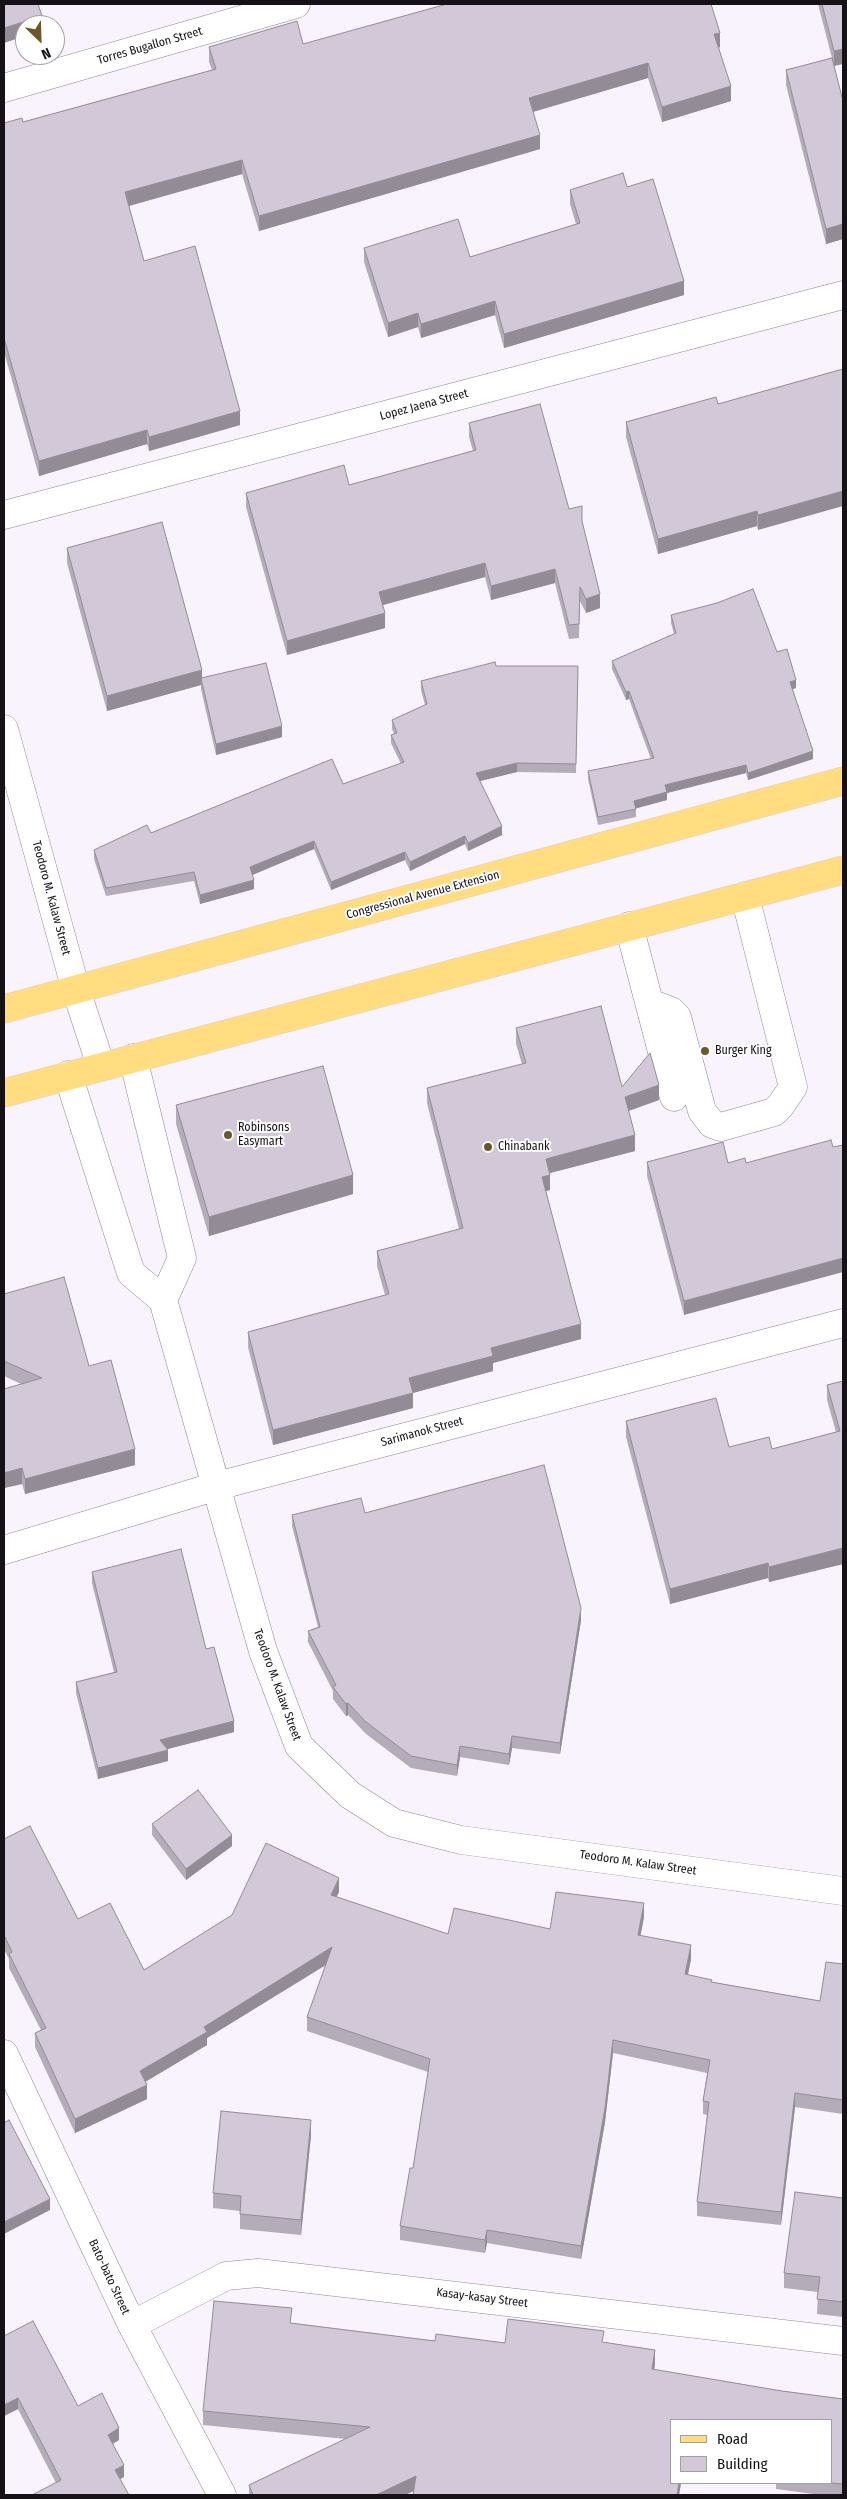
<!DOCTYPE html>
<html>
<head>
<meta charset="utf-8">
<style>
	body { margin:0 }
	#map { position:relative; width:847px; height:2499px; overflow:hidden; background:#f9f3fd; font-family:"Fira Sans Condensed",sans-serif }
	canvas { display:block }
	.frame { position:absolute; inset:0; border:5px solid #151117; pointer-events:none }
	.legend { position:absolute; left:670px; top:2419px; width:162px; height:65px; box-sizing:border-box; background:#fff; border:1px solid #a1a0a2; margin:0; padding:6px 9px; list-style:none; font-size:15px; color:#151117 }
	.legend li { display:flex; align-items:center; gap:10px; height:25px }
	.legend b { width:25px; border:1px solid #a1a0a2 }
	.north { position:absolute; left:15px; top:15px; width:50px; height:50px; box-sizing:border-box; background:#fff; border:1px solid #a1a0a2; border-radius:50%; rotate:156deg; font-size:14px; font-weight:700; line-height:20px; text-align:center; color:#151117 }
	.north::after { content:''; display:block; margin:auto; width:18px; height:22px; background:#6c5727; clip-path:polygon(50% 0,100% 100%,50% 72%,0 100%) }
</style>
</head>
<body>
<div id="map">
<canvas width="847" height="2499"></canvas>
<div class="frame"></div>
<ul class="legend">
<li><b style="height:6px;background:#ffdd80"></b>Road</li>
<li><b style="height:14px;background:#d2c8d8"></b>Building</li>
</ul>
<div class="north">N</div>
</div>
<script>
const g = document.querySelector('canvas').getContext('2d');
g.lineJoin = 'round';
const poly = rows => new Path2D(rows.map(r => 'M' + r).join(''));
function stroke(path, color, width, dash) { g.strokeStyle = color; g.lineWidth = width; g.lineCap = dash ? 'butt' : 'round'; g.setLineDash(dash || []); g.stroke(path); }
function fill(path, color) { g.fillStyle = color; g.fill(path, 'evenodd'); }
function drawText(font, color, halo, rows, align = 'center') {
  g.font = font + ' "Fira Sans Condensed",sans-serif'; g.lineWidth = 4; g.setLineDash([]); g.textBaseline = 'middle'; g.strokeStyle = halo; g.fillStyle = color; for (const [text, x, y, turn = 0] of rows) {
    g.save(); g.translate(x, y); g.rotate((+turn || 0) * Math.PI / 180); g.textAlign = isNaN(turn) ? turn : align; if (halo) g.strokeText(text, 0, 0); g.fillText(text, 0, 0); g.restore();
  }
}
const minor = poly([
	[4,88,296,4],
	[4,515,843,295],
	[4,729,76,990,101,1066],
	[629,926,674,1097],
	[650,1003,671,1011,677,1017,702,1111,712,1124,721,1127,774,1112,781,1105,793,1087,745,896],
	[133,1058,182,1258,163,1300],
	[68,1075,131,1273,163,1300,263,1651,299,1746,350,1795,394,1823,461,1840,843,1891],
	[4,1550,217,1486,843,1323],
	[4,2054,132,2325,222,2495],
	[132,2325,226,2276,258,2273,843,2341]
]);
const major = poly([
	[4,1009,843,781],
	[4,1093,843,870]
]);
stroke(minor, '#928998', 29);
stroke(major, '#d5d4d5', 29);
stroke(minor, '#fff', 28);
stroke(major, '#ffdd80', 28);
fill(poly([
	[818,4,843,4,834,66,843,101,843,239,826,244,786,85,786,70,832,58],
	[303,44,720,47,719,48,731,101,662,122,648,78,533,112,540,149,259,231,242,174,129,206,144,261,240,425,149,451,147,444,39,476,4,352,4,123,23,122,212,70,209,62,209,47],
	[627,187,684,295,504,348,495,315,421,338,418,327,388,337,364,262,364,248,470,257,576,224,570,204,570,190],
	[843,369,758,530,757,526,658,554,626,437,626,422,718,404],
	[469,423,569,509,582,522,600,608,586,613,580,601,579,638,569,639,555,583,491,600,485,577,383,605,385,628,287,655,246,507,246,493,349,485,473,451,469,437],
	[67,548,202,678,282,737,216,755,201,689,201,685,107,711,67,563],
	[671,615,777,652,796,688,792,689,813,759,748,780,746,773,667,793,667,800,636,808,636,817,598,825,588,779,588,771,651,759,629,699,626,700,612,669,612,661,674,634,671,623],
	[496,666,578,666,576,773,517,772,480,781,502,835,468,851,465,844,410,871,405,860,331,890,314,849,252,875,254,889,200,904,194,881,106,896,94,859,94,850,151,833,343,784,401,764,391,743,391,735,394,734,392,729,392,720,425,705,421,690,421,681],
	[516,1028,622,1087,659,1100,629,1111,635,1151,550,1173,550,1190,546,1191,581,1339,493,1363,493,1371,413,1393,413,1408,273,1445,248,1347,248,1332,385,1295,377,1266,377,1251,459,1229,427,1103,427,1088,522,1064,516,1044],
	[176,1105,353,1194,209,1236,176,1124],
	[833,1147,684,1315,647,1176,647,1162,746,1163],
	[4,1294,89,1366,135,1465,25,1494,22,1484,4,1488,4,1389,21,1384,4,1376],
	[843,1381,843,1564,769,1582,768,1578,670,1604,626,1437,626,1421,729,1447,772,1449,836,1432,827,1400,827,1385],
	[365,1513,581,1620,560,1754,512,1748,509,1765,460,1757,457,1776,411,1768,366,1734,348,1715,346,1716,333,1699,333,1691,308,1642,308,1631,318,1627,292,1526,292,1515],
	[92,1572,234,1732,167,1749,168,1761,98,1779,76,1693,76,1682,114,1672,92,1583],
	[152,1824,232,1846,186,1880,152,1835],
	[4,1839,78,1919,144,1970,339,1892,336,1897,448,1934,550,1929,644,1917,640,1936,691,1959,688,1975,712,1982,820,2001,843,1964,843,2114,795,2107,781,2225,697,2216,697,2202,707,2115,703,2114,703,2101,707,2073,613,2053,605,2122,581,2259,487,2243,485,2253,400,2240,400,2226,413,2168,428,2072,307,2031,307,2017,326,1965,207,2038,207,2045,145,2082,147,2099,75,2133,35,2047,35,2033,41,2030,9,1968,9,1959,4,1949],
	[311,2135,301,2235,240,2229,240,2211,213,2208,213,2193],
	[843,2198,843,2317,817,2314,818,2292,784,2288,784,2273],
	[292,2323,435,2341,505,2343,604,2343,655,2364,654,2370,782,2391,843,2399,843,2495,821,2495,776,2489,776,2483,831,2483,831,2420,671,2420,681,2483,679,2495,413,2495,413,2491,405,2495,249,2495,249,2485,346,2439,203,2425,203,2411],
	[4,2336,78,2406,119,2440,113,2444,124,2477,56,2483,18,2409,4,2416]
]), '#b5acba');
fill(poly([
	[42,16,42,25,25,25,25,36,4,43,4,28],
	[720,33,720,47,714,49,714,34],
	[843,49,843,64,834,66,834,51],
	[648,63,648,78,529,113,529,98],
	[731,86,731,101,662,122,662,107],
	[540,135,540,149,259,231,259,216],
	[242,160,242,174,125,207,125,192],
	[843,224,843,239,826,244,826,229],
	[684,281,684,295,504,348,504,334],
	[495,301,495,315,421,338,421,324],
	[418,313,418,327,388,337,388,323],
	[240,411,240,425,149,451,149,437],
	[147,430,147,444,39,476,39,461],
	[843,491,843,506,758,530,758,515],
	[757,511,757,526,658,554,658,539],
	[485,563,485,577,379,606,379,592],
	[555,569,555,583,491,600,491,586],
	[600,594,600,608,586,613,586,599],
	[385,613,385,628,287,655,287,641],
	[202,670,202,682,201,678,201,685,107,711,107,696],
	[796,680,796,688,790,690,790,682],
	[629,691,629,699,626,700,626,692],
	[282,726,282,737,216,755,216,744],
	[813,751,813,759,748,780,748,773],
	[517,763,517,772,476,782,476,773],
	[746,765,746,773,667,793,667,800,634,809,634,801,665,785],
	[502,826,502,835,468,851,468,843],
	[465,836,465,844,410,871,410,862],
	[314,841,314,849,250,876,250,867],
	[405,852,405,860,331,890,331,882],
	[254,880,254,889,200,904,200,895],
	[659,1085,659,1100,625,1112,625,1097],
	[635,1135,635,1151,546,1174,546,1159],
	[353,1175,353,1194,209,1236,209,1217],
	[550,1175,550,1190,542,1192,542,1177],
	[843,1258,843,1272,684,1315,684,1301],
	[581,1324,581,1339,493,1363,493,1371,409,1394,409,1378,491,1348],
	[413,1393,413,1408,273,1445,273,1430],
	[135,1449,135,1465,25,1494,25,1479],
	[22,1468,22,1484,4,1488,4,1473],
	[843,1548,843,1564,769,1582,769,1567],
	[768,1563,768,1578,670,1604,670,1589],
	[581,1608,581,1620,560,1754,560,1743],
	[348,1703,348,1715,346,1716,346,1704],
	[234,1721,234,1732,160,1751,160,1740],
	[512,1736,512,1748,509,1765,509,1754],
	[460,1746,460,1757,457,1776,457,1765],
	[168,1750,168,1761,98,1779,98,1768],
	[232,1835,232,1846,186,1880,186,1869],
	[339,1878,339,1892,331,1908,331,1895],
	[644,1903,644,1917,638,1949,638,1935],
	[691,1945,691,1959,685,1988,685,1974],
	[332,1947,332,1961,207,2038,207,2045,140,2085,140,2071,204,2027],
	[613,2040,613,2053,605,2122,581,2259,581,2246],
	[147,2085,147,2099,75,2133,75,2119],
	[795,2093,795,2107,781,2225,781,2212],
	[311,2120,311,2135,301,2235,301,2220],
	[50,2199,50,2210,4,2234,4,2222],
	[487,2230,487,2243,485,2253,485,2240],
	[655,2350,655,2364,652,2383,652,2369],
	[18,2398,18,2409,4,2416,4,2405],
	[119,2428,119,2440,108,2446,108,2435],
	[124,2465,124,2477,115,2482,115,2470],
	[416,2476,416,2490,405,2495,376,2495],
	[679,2483,681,2483,679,2495,677,2495]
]), '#938c97');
const building = poly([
	[4,4,38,4,42,16,4,28,4,4],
	[447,4,711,4,720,33,714,34,731,86,662,107,648,63,529,98,540,135,259,216,242,160,125,192,144,261,195,246,240,411,149,437,147,430,39,461,4,338,4,123,22,118,23,122,216,69,209,47,297,21,303,44,447,4],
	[822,4,843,4,843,49,834,51,822,4],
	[832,58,843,101,843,224,826,229,786,70,832,58],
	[623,173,627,187,653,179,684,281,504,334,495,301,421,324,418,313,388,323,364,248,458,219,470,257,580,223,570,190,623,173],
	[843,369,843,491,758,515,757,511,658,539,626,422,716,397,718,404,843,369],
	[540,404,569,509,582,506,582,521,600,594,586,599,580,587,579,624,569,625,555,569,491,586,485,563,379,592,385,613,287,641,246,493,344,465,349,485,476,450,469,423,540,404],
	[162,522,202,670,107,696,67,548,162,522],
	[753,589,777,652,787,649,796,680,790,682,813,751,748,773,746,765,665,785,667,792,634,801,636,809,598,817,588,771,654,758,629,691,626,692,612,661,676,633,671,615,717,603,753,589],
	[495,662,496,666,578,666,576,764,517,763,476,773,502,826,468,843,465,836,410,862,405,852,331,882,314,841,250,867,254,880,200,895,194,872,106,888,94,850,147,825,151,833,332,759,343,784,404,762,391,735,397,733,392,720,427,704,421,681,495,662],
	[266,663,282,726,216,744,201,678,266,663],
	[601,1006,622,1087,650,1053,659,1085,625,1097,635,1135,546,1159,550,1175,542,1177,581,1324,491,1348,493,1356,409,1378,413,1393,273,1430,248,1332,389,1294,377,1251,463,1228,427,1088,526,1063,516,1028,601,1006],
	[323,1066,353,1175,209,1217,176,1105,323,1066],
	[831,1140,833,1147,843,1145,843,1258,684,1301,647,1162,723,1142,728,1163,745,1158,746,1163,831,1140],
	[64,1277,89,1366,111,1360,135,1449,25,1479,22,1468,4,1473,4,1389,42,1378,4,1361,4,1294,64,1277],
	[843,1381,843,1548,769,1567,768,1563,670,1589,626,1421,716,1398,729,1447,769,1437,772,1449,840,1431,827,1385,843,1381],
	[544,1465,581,1608,560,1743,512,1736,509,1754,460,1746,457,1765,411,1756,366,1722,348,1703,346,1704,333,1687,336,1685,308,1631,320,1627,292,1515,361,1498,365,1513,544,1465],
	[181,1549,206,1649,214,1647,234,1721,160,1740,168,1750,98,1768,76,1682,117,1672,92,1572,181,1549],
	[198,1790,232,1835,186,1869,152,1824,198,1790],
	[30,1826,78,1919,110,1903,144,1970,232,1915,266,1843,339,1878,331,1895,448,1934,454,1908,550,1929,556,1892,644,1903,638,1935,691,1945,685,1974,712,1980,711,1982,820,2001,826,1962,843,1964,843,2100,795,2093,781,2212,697,2202,709,2102,703,2101,710,2060,613,2040,605,2108,581,2246,487,2230,485,2240,400,2226,410,2168,413,2168,430,2059,307,2017,332,1947,204,2027,207,2032,140,2071,147,2085,75,2119,35,2033,46,2028,9,1954,12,1952,4,1935,4,1839,30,1826],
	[221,2111,311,2120,301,2220,240,2214,241,2196,213,2193,221,2111],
	[9,2120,50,2199,4,2222,4,2123,9,2120],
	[795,2192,843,2198,843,2302,817,2299,820,2277,784,2273,795,2192],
	[214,2301,292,2308,290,2323,435,2341,436,2334,505,2343,508,2319,604,2331,602,2342,655,2350,652,2369,782,2391,843,2399,843,2484,831,2483,831,2420,671,2420,671,2483,679,2483,677,2495,413,2495,416,2476,376,2495,253,2495,249,2485,370,2427,203,2411,214,2301],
	[33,2321,78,2406,102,2393,119,2428,108,2435,124,2465,115,2470,129,2495,32,2495,61,2480,18,2398,4,2405,4,2336,33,2321]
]);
fill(building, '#d2c8d8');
stroke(building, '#938c97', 1);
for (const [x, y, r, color] of [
	[705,1051,5,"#6c5727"],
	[228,1135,5,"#6c5727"],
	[488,1147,5,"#6c5727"]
]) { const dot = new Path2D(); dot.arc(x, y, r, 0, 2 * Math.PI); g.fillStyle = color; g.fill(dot); stroke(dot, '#fff', 2); }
drawText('12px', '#151117', '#fff', [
	["Torres Bugallon Street",150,46,-16],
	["Lopez Jaena Street",424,405,-15],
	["Congressional Avenue Extension",423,895,-15],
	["Teodoro M. Kalaw Street",51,898,75],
	["Sarimanok Street",422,1432,-15],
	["Teodoro M. Kalaw Street",277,1685,70],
	["Teodoro M. Kalaw Street",638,1863,8],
	["Bato-bato Street",109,2277,65],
	["Kasay-kasay Street",482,2298,7]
]);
drawText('12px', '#151117', '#fff', [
	["Burger King",715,1051],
	["Robinsons",238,1128],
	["Easymart",238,1142],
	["Chinabank",498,1147]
], 'left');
</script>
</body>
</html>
